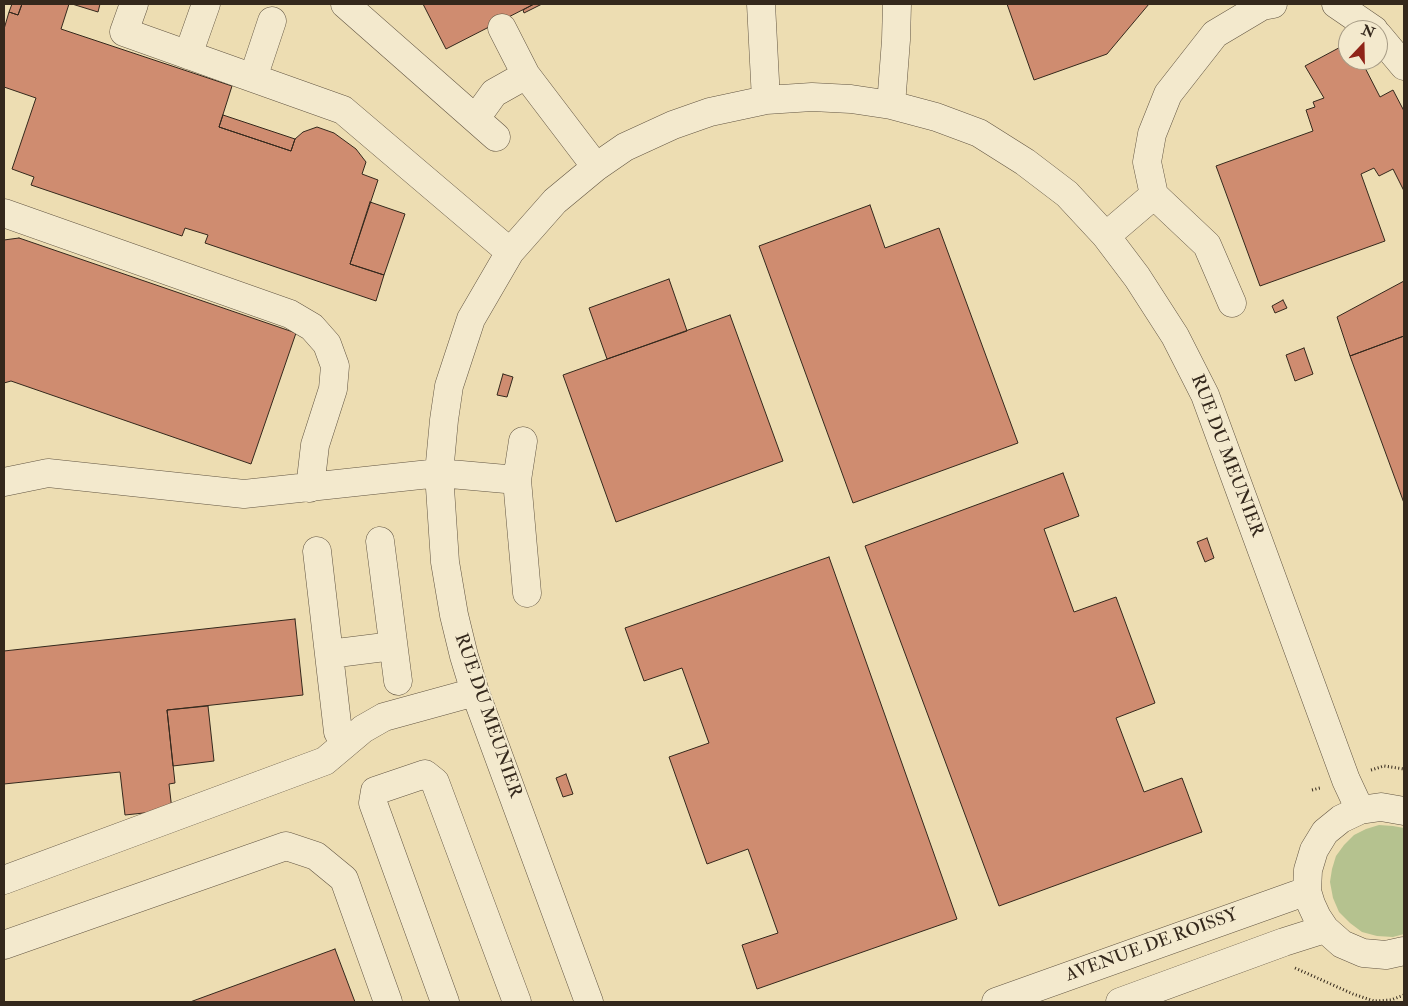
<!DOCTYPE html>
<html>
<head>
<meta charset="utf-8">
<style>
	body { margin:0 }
	#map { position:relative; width:1408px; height:1006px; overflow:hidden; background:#edddb2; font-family:"IM FELL Double Pica",serif }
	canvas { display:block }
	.frame { position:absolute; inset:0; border:5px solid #34281c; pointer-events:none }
	.north { position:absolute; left:1338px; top:20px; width:50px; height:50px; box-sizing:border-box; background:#f3e9cd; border:1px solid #a79c86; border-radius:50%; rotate:21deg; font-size:14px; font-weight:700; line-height:20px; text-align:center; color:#34281c }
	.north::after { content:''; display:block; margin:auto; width:18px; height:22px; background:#8f2418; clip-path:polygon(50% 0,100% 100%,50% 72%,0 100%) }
</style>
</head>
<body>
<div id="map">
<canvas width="1408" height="1006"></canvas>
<div class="frame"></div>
<div class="north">N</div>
</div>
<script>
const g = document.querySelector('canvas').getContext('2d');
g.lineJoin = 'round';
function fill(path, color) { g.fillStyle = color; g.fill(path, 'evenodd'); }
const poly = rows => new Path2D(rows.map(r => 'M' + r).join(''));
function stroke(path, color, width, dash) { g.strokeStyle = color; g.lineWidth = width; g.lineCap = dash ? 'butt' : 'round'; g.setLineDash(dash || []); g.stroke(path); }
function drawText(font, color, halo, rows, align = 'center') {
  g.font = font + ' "IM FELL Double Pica",serif'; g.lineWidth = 4; g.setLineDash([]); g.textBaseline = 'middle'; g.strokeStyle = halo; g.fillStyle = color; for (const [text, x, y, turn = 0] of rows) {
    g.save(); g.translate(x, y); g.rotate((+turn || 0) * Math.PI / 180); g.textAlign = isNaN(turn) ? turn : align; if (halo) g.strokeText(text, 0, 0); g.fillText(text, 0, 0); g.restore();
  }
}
fill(poly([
	[1379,825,1393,826,1404,828,1404,934,1393,937,1377,936,1362,932,1350,923,1339,912,1333,898,1330,882,1332,869,1336,856,1344,845,1354,835,1366,829]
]), '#b5c28f');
const building = poly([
	[12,4,22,4,18,15,9,12,12,4],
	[22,4,69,4,61,29,232,86,219,127,291,151,295,139,303,132,317,127,334,133,356,149,366,162,362,174,378,180,350,264,384,275,376,301,205,243,208,235,185,228,182,236,31,185,34,177,12,169,36,98,4,87,4,29,9,12,18,15,22,4],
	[72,4,100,4,98,12,72,4],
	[423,4,534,4,446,49,423,4],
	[534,4,542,4,524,13,523,10,534,4],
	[1007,4,1149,4,1107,54,1034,80,1007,4],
	[1348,43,1348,60,1361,60,1380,97,1393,90,1404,111,1404,191,1393,169,1379,176,1374,168,1361,174,1385,241,1260,286,1216,166,1313,131,1306,110,1315,107,1313,102,1324,98,1305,66,1348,43],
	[223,115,295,139,291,151,219,127,223,115],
	[370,202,405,214,384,275,350,264,370,202],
	[870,205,885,248,939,228,1018,443,853,503,759,246,870,205],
	[19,238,296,333,251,464,11,381,4,383,4,240,19,238],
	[669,279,687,331,607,359,589,308,669,279],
	[1404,281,1404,336,1350,356,1337,317,1404,281],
	[1283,300,1287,308,1275,313,1272,306,1283,300],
	[730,315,783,461,616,522,563,375,730,315],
	[1404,336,1404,503,1350,356,1404,336],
	[1304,348,1313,374,1295,381,1286,355,1304,348],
	[503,374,513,377,507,397,497,395,503,374],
	[1063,473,1079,516,1044,529,1074,612,1116,597,1155,703,1116,718,1144,792,1182,778,1202,832,999,906,865,546,1063,473],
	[1207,538,1214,558,1205,562,1197,542,1207,538],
	[829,557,957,919,757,989,742,945,778,933,748,849,707,864,669,757,709,743,682,668,644,681,625,628,829,557],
	[295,619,303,695,167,710,175,783,169,784,172,810,125,815,120,772,4,784,4,651,295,619],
	[208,706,214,761,173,766,167,710,208,706],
	[566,774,573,794,563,797,556,778,566,774],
	[335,949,355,1002,190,1002,335,949]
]);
fill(building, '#cf8c70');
stroke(building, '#34281c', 1);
const minor = poly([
	[134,4,124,32,343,110,510,252],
	[345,4,496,137],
	[761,4,766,100],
	[1336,4,1374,30],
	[502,28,526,75,596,167],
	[1378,35,1404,66],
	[188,55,206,4],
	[253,78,272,21],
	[891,105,896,40,897,4],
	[476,118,494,93,526,75],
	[1154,195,1147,162,1152,134,1168,94,1215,34,1262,6,1273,4],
	[4,213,290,314,312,327,327,344,335,366,333,389,315,445,310,488],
	[1106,236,1154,195,1207,245,1232,303],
	[517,480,527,593],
	[4,482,48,473,244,494,439,473,517,480,523,441],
	[380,541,398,681],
	[317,551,338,732,345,744],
	[329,654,393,646],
	[1404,811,1381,807,1360,810,1341,819,1325,832,1314,850,1308,870,1307,891,1311,904,1317,917,1325,929,1342,944,1363,953,1386,955,1404,951],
	[4,880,325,761,363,729,384,717,475,692],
	[4,945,286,846,316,856,344,879,388,1002],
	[445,1002,373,803,375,791,425,774,435,782,517,1002],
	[589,1002,475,692,464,656,454,615,445,562,439,473,444,420,449,386,471,319,510,252,555,201,596,167,625,147,673,125,710,112,766,100,812,97,851,99,891,105,936,117,979,133,1025,162,1067,194,1106,236,1137,277,1175,336,1205,395,1346,780,1360,810],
	[996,1002,1307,891],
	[1120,1002,1284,942,1325,929]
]);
stroke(minor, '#625542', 29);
stroke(poly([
	[1371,770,1384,766,1404,769],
	[1312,790,1320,788],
	[1295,968,1353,994,1374,1001,1391,1000,1404,995]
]), '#34281c', 3, [1, 2.5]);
stroke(minor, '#f3e9cd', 28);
drawText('18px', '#34281c', '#f3e9cd', [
	["RUE DU MEUNIER",1226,456,69],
	["RUE DU MEUNIER",487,716,71],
	["AVENUE DE ROISSY",1152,946,-20]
]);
</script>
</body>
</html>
